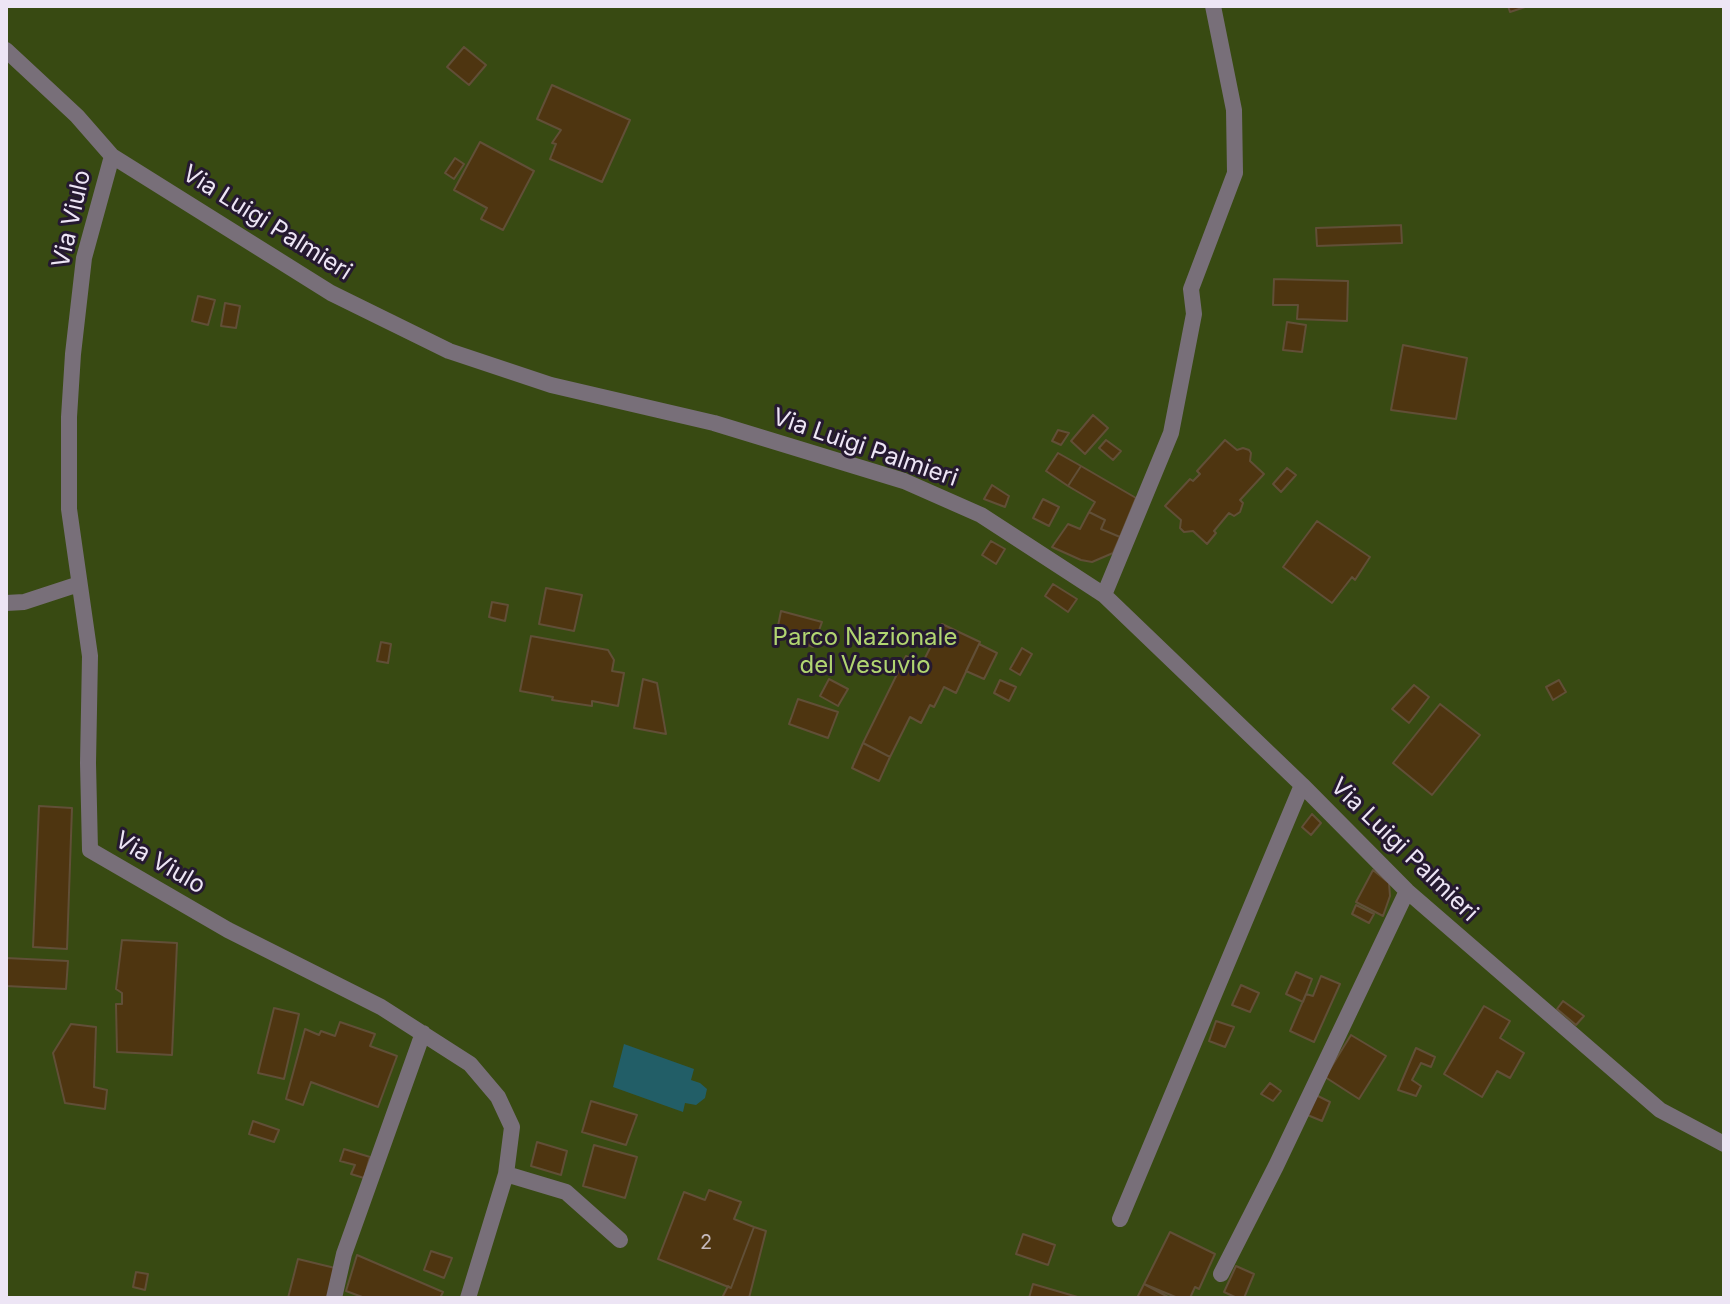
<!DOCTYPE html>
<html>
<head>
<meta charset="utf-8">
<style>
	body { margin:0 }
	#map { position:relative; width:1730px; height:1304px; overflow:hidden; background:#2f233a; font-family:Inter,sans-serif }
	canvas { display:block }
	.frame { position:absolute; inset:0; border:8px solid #ede5f5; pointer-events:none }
</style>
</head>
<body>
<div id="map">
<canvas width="1730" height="1304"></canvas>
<div class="frame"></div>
</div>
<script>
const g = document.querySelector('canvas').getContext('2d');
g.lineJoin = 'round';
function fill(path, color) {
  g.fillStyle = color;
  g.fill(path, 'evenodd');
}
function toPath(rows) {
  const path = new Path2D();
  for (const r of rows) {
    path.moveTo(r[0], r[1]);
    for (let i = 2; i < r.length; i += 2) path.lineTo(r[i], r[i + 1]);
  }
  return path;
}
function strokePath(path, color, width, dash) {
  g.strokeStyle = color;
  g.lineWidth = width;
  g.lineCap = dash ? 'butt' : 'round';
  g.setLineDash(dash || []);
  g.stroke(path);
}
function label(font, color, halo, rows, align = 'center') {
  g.font = font + ' Inter,sans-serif';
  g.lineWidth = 6;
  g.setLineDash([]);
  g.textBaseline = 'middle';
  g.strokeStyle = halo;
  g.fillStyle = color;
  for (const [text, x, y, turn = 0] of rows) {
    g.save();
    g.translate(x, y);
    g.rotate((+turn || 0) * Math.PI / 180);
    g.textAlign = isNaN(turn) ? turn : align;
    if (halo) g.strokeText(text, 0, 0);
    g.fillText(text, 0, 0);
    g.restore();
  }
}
const green = toPath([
	[6,6,1724,6,1724,1298,6,1298]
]);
const water = toPath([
	[624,1044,694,1069,691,1080,700,1083,707,1089,705,1098,696,1105,685,1103,683,1112,613,1087]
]);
const building = toPath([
	[1508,6,1528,6,1510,12,1508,6],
	[464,47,486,65,469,85,447,67,464,47],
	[552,85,630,120,602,182,550,159,556,144,552,143,561,130,537,119,552,85],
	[480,142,534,171,503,230,481,219,487,208,454,190,480,142],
	[455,158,464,164,454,179,445,173,455,158],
	[1401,225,1402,243,1317,246,1316,228,1401,225],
	[1274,279,1348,281,1347,321,1297,319,1298,305,1273,305,1274,279],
	[198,296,215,300,208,325,192,321,198,296],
	[225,303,240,306,236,328,221,326,225,303],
	[1287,322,1306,325,1302,352,1283,350,1287,322],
	[1403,345,1467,358,1456,419,1391,410,1403,345],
	[1093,415,1108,428,1085,454,1071,441,1093,415],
	[1058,430,1069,433,1061,445,1052,441,1058,430],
	[1106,440,1121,451,1113,460,1099,448,1106,440],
	[1225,440,1237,450,1243,448,1249,450,1251,453,1250,461,1264,474,1240,500,1243,503,1240,512,1234,516,1229,513,1214,531,1216,533,1207,544,1193,531,1184,532,1180,528,1181,520,1165,506,1190,479,1193,481,1200,474,1197,471,1225,440],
	[1058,453,1081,466,1068,486,1046,471,1058,453],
	[1081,466,1136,498,1120,537,1101,529,1105,520,1089,512,1095,502,1068,486,1081,466],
	[1287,468,1296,475,1281,492,1273,484,1287,468],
	[992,485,1009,496,1005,507,984,499,992,485],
	[1043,499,1059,507,1049,526,1033,518,1043,499],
	[1089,512,1105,520,1101,529,1120,537,1113,553,1092,562,1081,560,1052,547,1068,524,1080,529,1089,512],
	[1317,521,1370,557,1355,580,1352,577,1332,603,1283,567,1317,521],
	[991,541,1005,549,996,564,982,555,991,541],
	[1053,584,1077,599,1068,612,1045,596,1053,584],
	[546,588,582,595,574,631,539,624,546,588],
	[492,602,508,605,505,621,489,617,492,602],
	[781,611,822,622,813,647,800,642,801,637,778,626,781,611],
	[942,624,980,642,956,693,944,687,934,707,930,705,921,723,910,717,890,757,863,743,906,656,922,664,942,624],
	[531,636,608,650,614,660,612,671,624,673,618,706,592,701,592,706,552,700,553,697,520,691,531,636],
	[381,642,391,644,388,663,377,661,381,642],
	[979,644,997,653,984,679,966,671,979,644],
	[1022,648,1032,654,1020,675,1010,669,1022,648],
	[643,679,657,683,666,734,634,728,643,679],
	[829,679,848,689,838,706,820,696,829,679],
	[1000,680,1016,687,1009,701,994,693,1000,680],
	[1559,680,1566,692,1553,700,1546,687,1559,680],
	[1414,685,1429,697,1409,723,1392,709,1414,685],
	[798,699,838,712,828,738,789,724,798,699],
	[1440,704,1480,735,1432,795,1393,763,1440,704],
	[863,743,890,757,879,781,852,768,863,743],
	[39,806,72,808,67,949,33,947,39,806],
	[1312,814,1321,823,1311,835,1302,827,1312,814],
	[1373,870,1389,883,1390,896,1383,916,1356,902,1373,870],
	[1356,905,1374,914,1369,923,1352,914,1356,905],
	[122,940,177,943,172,1055,117,1052,116,1004,122,1004,122,993,116,989,122,940],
	[6,958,68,961,66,989,6,986,6,958],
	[1296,972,1312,979,1303,1002,1286,994,1296,972],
	[1321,976,1340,984,1314,1042,1290,1031,1306,994,1313,996,1321,976],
	[1241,985,1259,993,1250,1012,1232,1005,1241,985],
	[1563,1001,1584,1016,1576,1025,1557,1009,1563,1001],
	[1484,1006,1510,1021,1500,1038,1524,1053,1510,1078,1497,1071,1482,1097,1444,1074,1484,1006],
	[274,1008,299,1014,284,1079,258,1073,274,1008],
	[1216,1021,1234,1027,1225,1047,1209,1041,1216,1021],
	[340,1022,375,1034,370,1046,397,1056,378,1107,311,1082,303,1105,286,1099,305,1029,319,1035,321,1031,335,1036,340,1022],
	[71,1024,96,1027,94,1087,107,1090,105,1109,65,1103,53,1053,71,1024],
	[1351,1035,1386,1056,1359,1099,1325,1077,1351,1035],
	[1416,1048,1435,1057,1431,1067,1421,1063,1412,1080,1421,1086,1416,1096,1398,1090,1416,1048],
	[1270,1083,1281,1091,1273,1101,1261,1094,1270,1083],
	[1314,1094,1330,1102,1322,1121,1305,1114,1314,1094],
	[591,1101,637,1115,626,1145,582,1132,591,1101],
	[253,1121,279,1130,274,1142,249,1134,253,1121],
	[537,1142,567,1151,561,1175,531,1166,537,1142],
	[594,1145,637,1157,625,1198,583,1186,594,1145],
	[344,1149,370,1157,364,1178,351,1174,355,1165,340,1161,344,1149],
	[709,1190,741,1202,734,1219,754,1227,731,1288,658,1259,684,1192,705,1200,709,1190],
	[754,1227,766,1231,749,1298,722,1298,728,1286,731,1288,754,1227],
	[1170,1232,1215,1254,1199,1289,1195,1287,1190,1298,1178,1298,1144,1284,1170,1232],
	[1023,1234,1055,1245,1048,1265,1016,1254,1023,1234],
	[431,1251,452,1258,444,1278,424,1270,431,1251],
	[357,1255,443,1292,440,1298,365,1298,346,1291,357,1255],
	[298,1259,335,1268,328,1298,288,1298,298,1259],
	[1236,1266,1254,1274,1244,1298,1237,1298,1224,1292,1236,1266],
	[136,1272,148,1274,145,1290,133,1287,136,1272],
	[1033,1284,1081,1298,1029,1298,1033,1284],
	[1144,1284,1170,1298,1171,1295,1170,1298,1137,1298,1144,1284]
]);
const minor = toPath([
	[6,50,77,116,112,156,331,293,449,351,551,385,714,423,904,481,981,515,1104,595,1302,785,1407,891,1660,1110,1724,1144],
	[112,156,84,258,73,354,69,417,69,509,90,656,88,763,90,850,228,930,381,1007,470,1064,498,1097,512,1127,506,1174,468,1298],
	[1104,595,1171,433,1194,314,1191,289,1235,173,1234,110,1213,6],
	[6,603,24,602,79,584],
	[506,1174,566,1192,620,1240],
	[1120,1219,1302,785],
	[1221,1274,1276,1166,1407,891],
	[334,1298,344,1254,423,1033]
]);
const numberNames = [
	["2",706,1243]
];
const streetNames = [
	["Via Viulo",72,219,-77],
	["Via Luigi Palmieri",267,223,32],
	["Via Luigi Palmieri",865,448,19],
	["Via Luigi Palmieri",1404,850,44],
	["Via Viulo",160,863,30]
];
const parkNames = [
	["Parco Nazionale",865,638],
	["del Vesuvio",865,666]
];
fill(green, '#384a12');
fill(water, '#225e67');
fill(building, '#4e3510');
strokePath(building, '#614f37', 2);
strokePath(minor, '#786f79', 16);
label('20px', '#c5b9bc', null, numberNames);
label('24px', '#ede5f5', '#251930', streetNames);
label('24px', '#b1d571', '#251930', parkNames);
</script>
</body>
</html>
